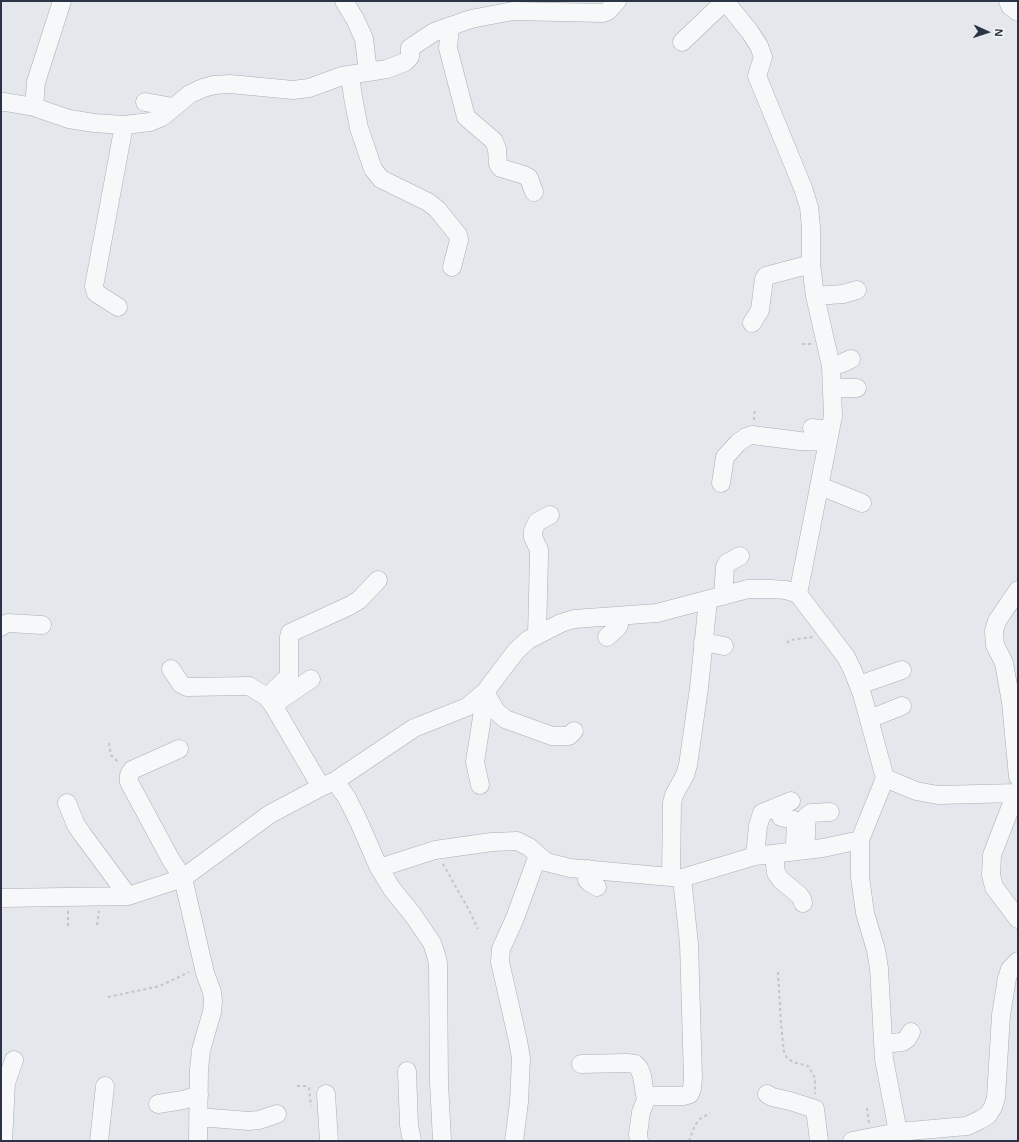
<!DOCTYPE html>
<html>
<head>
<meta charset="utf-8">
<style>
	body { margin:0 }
	#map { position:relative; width:1019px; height:1142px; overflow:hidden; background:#e4e7ec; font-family:Arial,sans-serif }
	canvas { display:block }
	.frame { position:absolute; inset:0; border:2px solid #2b3445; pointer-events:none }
	.north { position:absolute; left:967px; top:12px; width:40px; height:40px; -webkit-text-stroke:3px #f4f6f9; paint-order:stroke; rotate:93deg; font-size:11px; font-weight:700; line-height:16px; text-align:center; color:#2b3445 }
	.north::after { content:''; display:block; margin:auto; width:14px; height:18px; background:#2b3445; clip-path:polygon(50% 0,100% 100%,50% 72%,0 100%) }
</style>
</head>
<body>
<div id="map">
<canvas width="1019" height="1142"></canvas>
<div class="frame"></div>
<div class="north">N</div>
</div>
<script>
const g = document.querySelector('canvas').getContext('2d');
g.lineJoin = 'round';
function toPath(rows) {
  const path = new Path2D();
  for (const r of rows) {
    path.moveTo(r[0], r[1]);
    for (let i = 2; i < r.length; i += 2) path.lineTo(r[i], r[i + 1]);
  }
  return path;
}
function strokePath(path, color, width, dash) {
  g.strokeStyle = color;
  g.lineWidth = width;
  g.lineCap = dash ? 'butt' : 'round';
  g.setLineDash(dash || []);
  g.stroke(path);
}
const path = toPath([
	[802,344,811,344],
	[754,420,755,409],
	[787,643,790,640,813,637],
	[109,743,111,755,119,763],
	[443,864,470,912,478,929],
	[68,911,68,927],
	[97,925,99,911],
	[778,972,781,1024,784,1052,787,1058,793,1062,808,1066,815,1078,815,1094],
	[108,997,160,986,189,972],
	[297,1086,306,1086,309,1088,311,1106],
	[867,1108,869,1123],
	[689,1141,695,1125,700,1119,710,1113]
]);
const minor = toPath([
	[344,1,355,19,364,39,368,72],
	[725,1,750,32,759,46,763,57,757,76,803,188,809,207,811,227,811,264,815,296,831,366,833,416,798,594],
	[1008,1,1010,6,1018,12],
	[450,26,448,48,466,117,494,141,497,149,498,164,501,168,524,175,529,178,534,192],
	[682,42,725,1],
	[350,75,353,97,359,128,373,169,381,179,428,202,437,209,458,235,459,240,452,267],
	[1,102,5,102,34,107,69,119,94,123,124,125,150,122,162,117,190,94,203,88,214,85,230,84,293,90,309,88,342,76,387,69,405,62,410,57,410,48,434,32,471,19,513,11,603,13,608,11,617,1],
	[145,102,173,107],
	[34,107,36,82,62,1],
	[815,296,843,294,857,290],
	[118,307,96,293,94,286,124,125],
	[752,323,760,310,764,279,766,276,811,264],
	[831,366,840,364,851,359],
	[833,388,857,388],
	[812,428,830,430],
	[721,483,725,457,738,443,746,437,752,435,800,441,828,442],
	[820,486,862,503],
	[1018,590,997,621,994,631,995,645,1004,663,1011,702,1018,777],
	[723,596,725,567,727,563,740,556],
	[1,627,3,625,8,623,42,625],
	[537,635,539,556,539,550,533,537,533,531,537,522,550,515],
	[607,637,617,628,619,625,619,616],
	[703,642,724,646],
	[171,669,181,684,187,687,249,686,267,697,273,705,321,787],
	[859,685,902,670],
	[485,692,496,711,505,719,552,736,569,736,574,731],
	[267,697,289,676,289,637,290,633,349,606,359,600,378,580],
	[475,701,483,711,475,762,480,785],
	[273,705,311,679],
	[869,719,902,706],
	[179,749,132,770,129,775,129,782,171,860,183,878,205,973,212,992,213,1001,212,1012,201,1050,199,1070,198,1141],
	[885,778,916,791,938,795,1018,793],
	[335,781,347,798,358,820,379,868,392,889,413,915,432,943,436,955,438,963,439,1082,442,1141],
	[1016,793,992,855,991,875,994,887,1018,919],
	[67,803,76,825,83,835,128,896],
	[781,817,794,820,796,825,795,844],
	[805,850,807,816,811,813,830,812],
	[774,854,776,873,781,880,799,895,802,899,803,903],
	[755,856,758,826,762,813,791,801],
	[379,868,435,850,492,842,517,841,529,847,546,862,570,868,682,878,755,856,823,848,860,840],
	[588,869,587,880,589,882,597,887],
	[671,876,672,803,674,795,685,775,688,765,699,688,708,600],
	[1,898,128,896,183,878,270,814,321,787,335,781,414,728,467,707,485,692,516,651,528,640,561,623,574,619,657,613,748,589,771,589,786,590,798,594,846,657,852,669,862,694,885,778,860,840,860,877,865,913,876,950,879,968,884,1059,898,1132],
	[883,1044,902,1042,907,1039,911,1032],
	[581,1064,627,1063,635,1064,639,1068,642,1076,646,1100],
	[407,1071,409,1125,412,1141],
	[326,1094,329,1141],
	[767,1094,772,1097,790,1101,815,1109,819,1141],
	[158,1104,183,1100,199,1095],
	[198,1117,249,1121,259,1120,277,1114],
	[3,1141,6,1083,14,1060],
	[99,1141,105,1086],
	[514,1141,519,1102,521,1058,518,1041,500,962,501,949,515,918,538,855],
	[639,1141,638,1134,641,1112,646,1100,650,1097,654,1096,684,1096,690,1094,692,1088,693,1078,689,944,682,878],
	[852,1141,898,1132,967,1126,980,1120,988,1115,993,1107,996,1098,1001,1015,1007,978,1010,969,1018,961]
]);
strokePath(minor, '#a9aeb7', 19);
strokePath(path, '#c2c5cb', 2, [3, 3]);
strokePath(minor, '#f7f8fa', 18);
</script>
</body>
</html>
